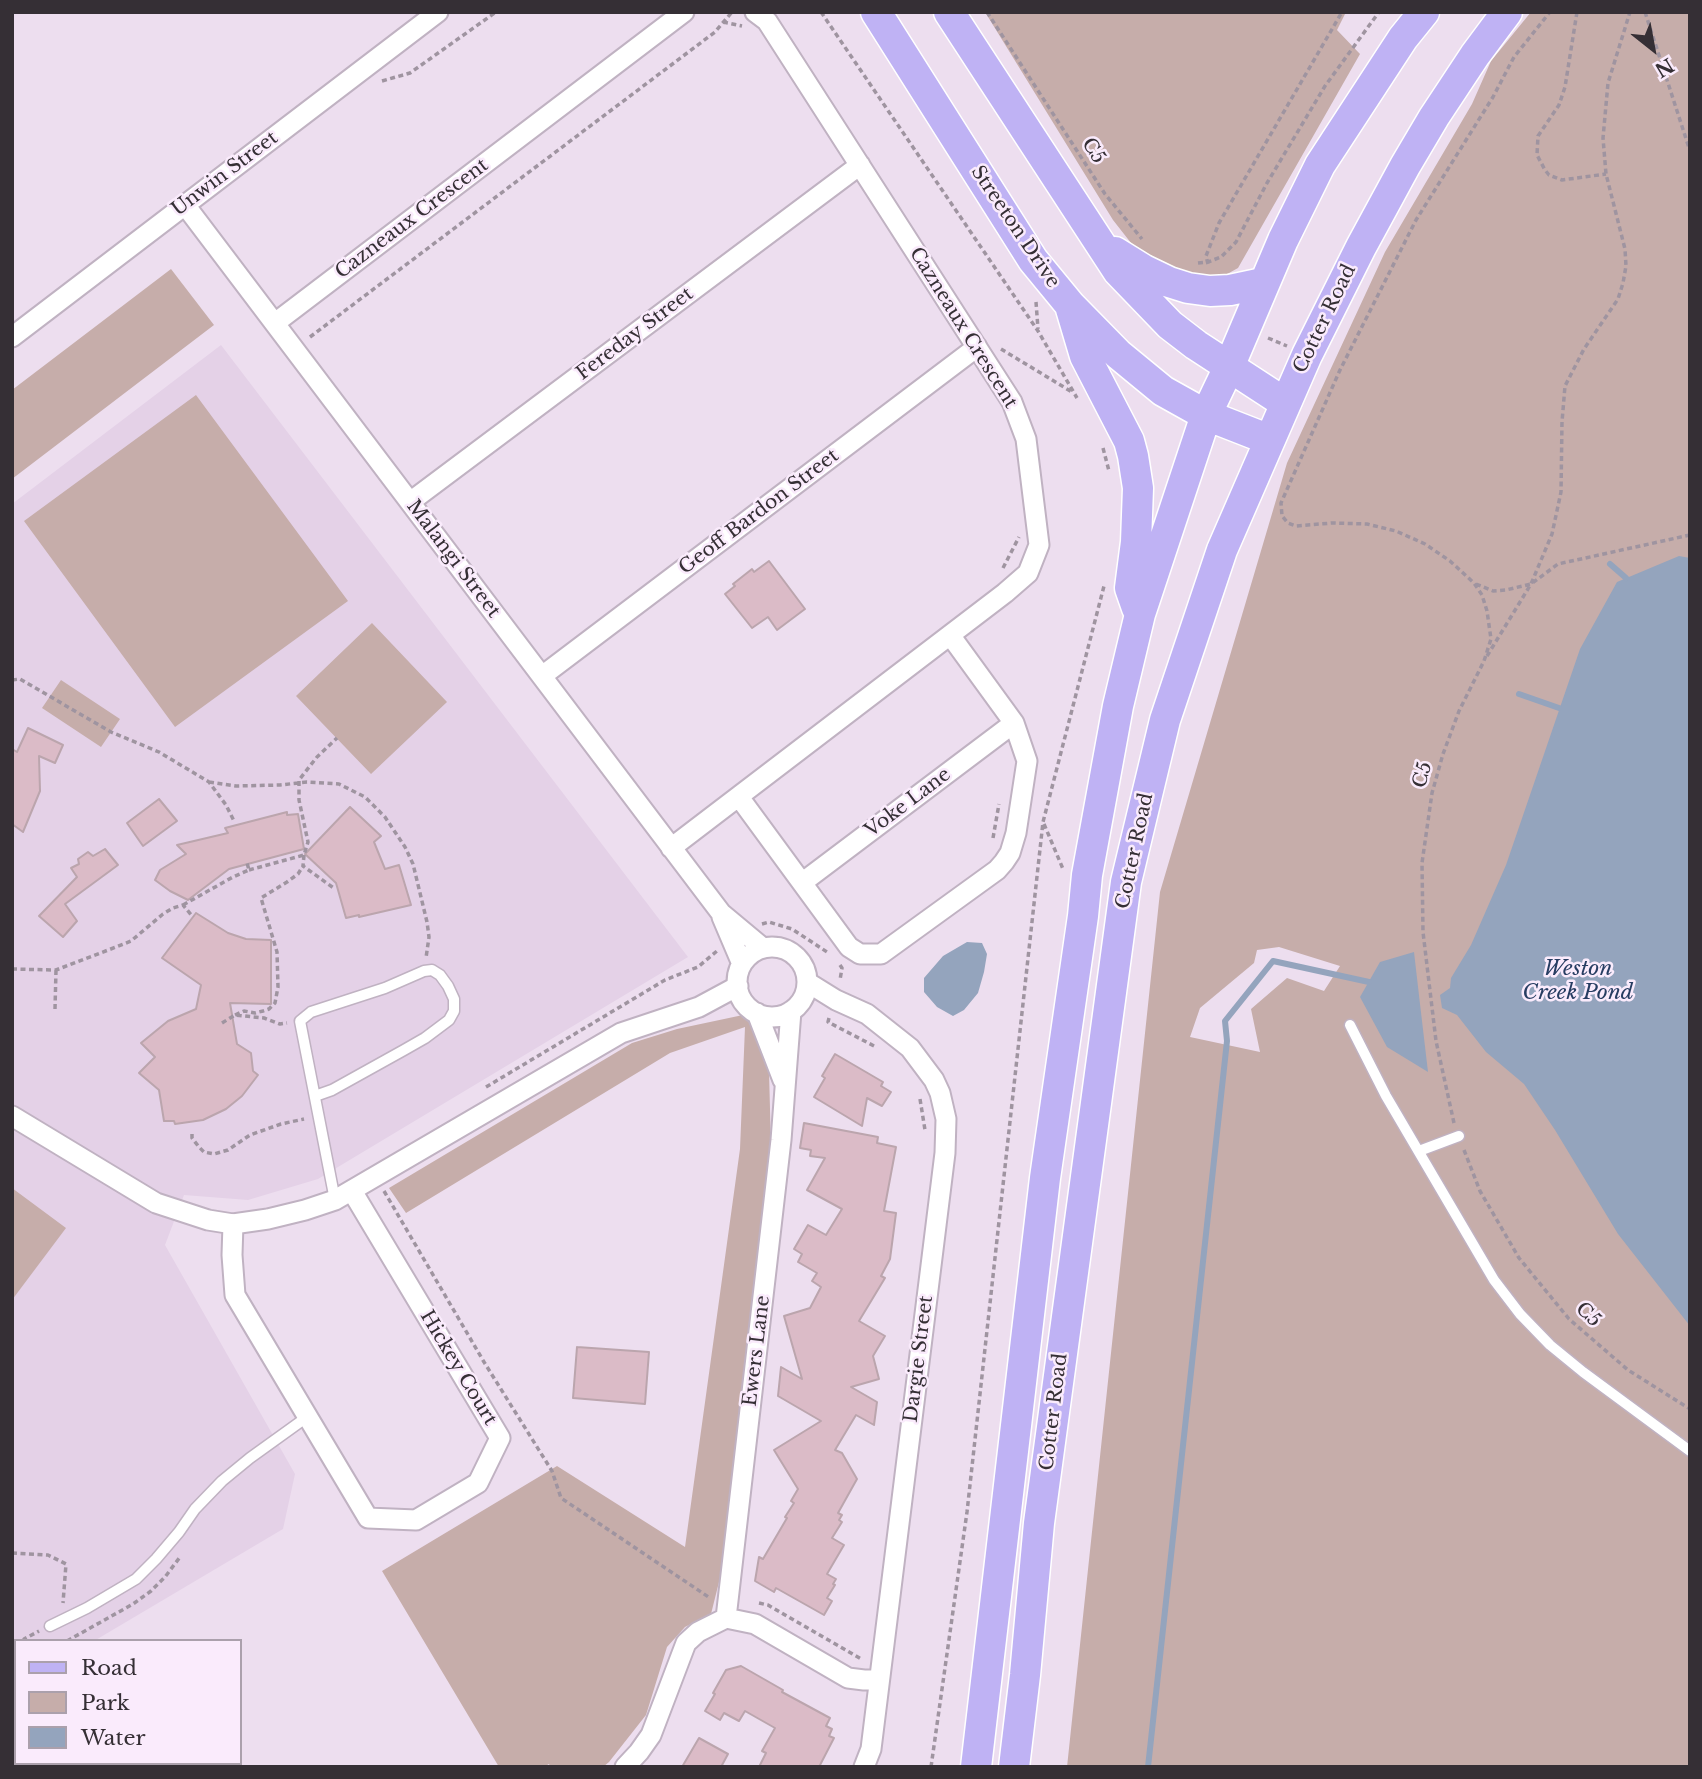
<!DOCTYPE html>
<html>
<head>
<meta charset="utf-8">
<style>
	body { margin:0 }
	#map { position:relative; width:1702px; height:1779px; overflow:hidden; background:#eddeef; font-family:"Libre Baskerville",serif }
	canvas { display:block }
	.frame { position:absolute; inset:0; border:14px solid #352f35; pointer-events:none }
	.legend { position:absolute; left:14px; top:1639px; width:228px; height:126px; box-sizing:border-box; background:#faebfc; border:2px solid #aba0ac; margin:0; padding:9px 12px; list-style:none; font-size:21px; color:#352f35 }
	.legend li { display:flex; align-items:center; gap:14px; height:35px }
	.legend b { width:35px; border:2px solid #aba0ac }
	.north { position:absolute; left:1618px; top:14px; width:70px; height:70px; -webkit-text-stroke:5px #faebfc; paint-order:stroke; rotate:149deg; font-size:19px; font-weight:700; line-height:28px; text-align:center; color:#352f35 }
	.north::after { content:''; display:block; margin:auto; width:24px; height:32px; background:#352f35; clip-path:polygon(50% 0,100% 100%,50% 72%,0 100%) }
</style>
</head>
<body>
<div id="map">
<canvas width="1702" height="1779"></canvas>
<div class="frame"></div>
<ul class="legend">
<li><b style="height:9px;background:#bfb2f4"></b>Road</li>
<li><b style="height:19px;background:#c6adaa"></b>Park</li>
<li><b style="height:19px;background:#94a4bd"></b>Water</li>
</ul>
<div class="north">N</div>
</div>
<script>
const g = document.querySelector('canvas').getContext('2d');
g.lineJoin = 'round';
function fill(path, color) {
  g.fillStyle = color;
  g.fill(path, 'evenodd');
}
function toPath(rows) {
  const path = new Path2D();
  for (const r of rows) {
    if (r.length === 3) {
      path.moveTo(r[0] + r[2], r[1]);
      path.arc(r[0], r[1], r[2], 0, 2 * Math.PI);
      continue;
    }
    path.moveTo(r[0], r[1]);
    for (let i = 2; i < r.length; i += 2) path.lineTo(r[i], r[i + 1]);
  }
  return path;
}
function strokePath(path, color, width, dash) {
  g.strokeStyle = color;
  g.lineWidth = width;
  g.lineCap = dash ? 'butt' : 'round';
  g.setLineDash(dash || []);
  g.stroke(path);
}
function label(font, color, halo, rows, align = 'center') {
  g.font = font + ' "Libre Baskerville",serif';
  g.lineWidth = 5;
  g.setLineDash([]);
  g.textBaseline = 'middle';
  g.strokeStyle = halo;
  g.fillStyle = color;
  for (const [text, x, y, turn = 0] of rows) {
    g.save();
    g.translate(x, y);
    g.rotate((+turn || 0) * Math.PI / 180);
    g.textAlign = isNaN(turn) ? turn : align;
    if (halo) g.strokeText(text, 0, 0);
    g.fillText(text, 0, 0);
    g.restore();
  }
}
const built = toPath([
	[221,345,688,957,318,1179,248,1200,184,1195,165,1245,295,1474,283,1529,94,1641,16,1641,16,1687,12,1689,12,504]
]);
const green = toPath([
	[985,12,1346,12,1337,30,1360,54,1238,268,1220,278,1180,271,1142,257,1113,220],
	[1531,12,1690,12,1690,1767,1067,1767,1160,892,1287,463,1385,252,1472,104,1491,61],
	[1279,947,1340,966,1324,991,1287,978,1251,1009,1260,1052,1190,1037,1200,1008,1254,963,1257,950],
	[171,269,214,325,12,479,12,390],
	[196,395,348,601,175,727,24,521],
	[372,623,447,702,371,774,296,696],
	[61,680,120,719,101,747,42,708],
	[743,1015,759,1030,769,1071,771,1147,721,1574,711,1614,685,1627,667,1647,646,1715,609,1762,603,1767,554,1767,548,1764,547,1767,499,1767,382,1571,557,1466,685,1547,740,1149,745,1027,670,1053,406,1213,389,1188,632,1043,677,1029],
	[12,1188,66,1228,12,1300]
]);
const water = toPath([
	[1679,556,1690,558,1690,1326,1618,1234,1555,1130,1524,1084,1486,1052,1457,1015,1442,1008,1440,995,1450,988,1451,978,1471,945,1506,865,1580,649,1617,582],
	[967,942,982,943,987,954,984,972,978,993,964,1010,953,1016,937,1007,924,992,924,978,943,956],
	[1414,952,1420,1004,1428,1072,1387,1047,1360,997,1380,962]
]);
const stream = toPath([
	[1610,564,1626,578],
	[1519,694,1559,708],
	[1148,1767,1227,1041,1225,1021,1273,961,1369,982]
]);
const building = toPath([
	[769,561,805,609,777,630,768,617,752,628,725,594,735,586,733,584,752,569,754,572,769,561],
	[28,728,63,745,55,763,39,756,40,791,23,832,12,824,12,749,17,752,28,728],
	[159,799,177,821,143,846,127,823,159,799],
	[350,807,381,836,374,842,385,869,399,865,411,905,359,917,359,915,346,918,336,883,305,854,350,807],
	[287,812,287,815,298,814,304,849,229,869,188,900,170,891,155,880,160,870,186,854,177,845,228,833,225,828,287,812],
	[105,849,118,865,65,904,77,921,63,937,39,916,77,877,71,868,79,864,78,859,88,852,93,856,105,849],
	[196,913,228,933,246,939,271,940,271,1004,230,1003,237,1044,251,1053,253,1071,258,1075,242,1096,226,1109,203,1120,175,1124,174,1121,164,1121,159,1090,139,1073,155,1057,141,1043,168,1021,196,1009,201,985,162,958,196,913],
	[835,1054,883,1082,881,1086,891,1092,882,1106,867,1098,862,1126,814,1097,825,1078,822,1076,835,1054],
	[804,1123,878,1137,877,1143,896,1147,884,1211,896,1213,890,1259,881,1276,885,1278,859,1321,885,1336,873,1356,879,1379,851,1387,877,1402,874,1425,856,1415,835,1450,842,1453,857,1479,838,1513,842,1515,839,1520,842,1522,832,1538,844,1545,827,1574,836,1579,833,1584,835,1585,827,1598,832,1601,824,1615,776,1588,774,1592,755,1581,759,1557,763,1559,787,1518,785,1517,794,1503,791,1501,798,1489,774,1450,821,1421,778,1396,781,1367,802,1379,784,1316,810,1308,821,1287,812,1281,817,1273,798,1262,802,1254,794,1249,808,1225,826,1235,842,1209,807,1190,825,1158,810,1156,811,1150,800,1148,804,1123],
	[577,1347,649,1352,645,1404,573,1398,577,1347],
	[741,1666,783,1690,782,1692,830,1718,826,1726,832,1729,829,1736,834,1738,819,1767,759,1767,766,1753,762,1751,775,1728,745,1711,739,1721,724,1713,720,1720,705,1711,715,1694,713,1693,726,1670,741,1666],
	[699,1738,728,1754,721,1767,682,1767,699,1738]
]);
const path = toPath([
	[821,12,1038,331,1077,398],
	[987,12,1105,194,1142,239],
	[1577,12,1565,87,1559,105,1538,136,1537,155,1545,170,1549,175,1562,180,1606,174],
	[1645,12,1690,151],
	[723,22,742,26],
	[382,81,410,73,496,12],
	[1198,263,1208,262,1221,257,1236,242,1267,183,1325,86,1379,12],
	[1208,264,1206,256,1219,223,1342,12],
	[1036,302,1038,329],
	[310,337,715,32,732,12],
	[1268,338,1287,346],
	[1001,349,1072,392],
	[1103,448,1109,471],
	[1003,568,1019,537],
	[1476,584,1493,591,1506,590,1531,584,1558,564,1690,535],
	[1487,656,1531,584,1552,534,1561,492,1562,422,1565,386,1584,349,1618,299,1623,283,1626,266,1625,249,1606,174,1603,138,1608,83,1630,12],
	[12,680,20,679,111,732,159,752,209,782,226,805,234,821],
	[209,782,236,786,280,785,307,782,339,784,365,797,385,817,405,847,413,864,427,922,429,937,426,958],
	[1044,824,1063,869],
	[993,838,999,804],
	[304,855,303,866,335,889],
	[249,870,304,855,308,842,299,800,299,780,317,757,337,738],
	[183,905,233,877,249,870,247,863],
	[762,924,769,922,792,929,827,952],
	[840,965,842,968,840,980],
	[12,969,56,970,116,947,131,941,163,914,173,908,183,905,193,917],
	[55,1009,56,970],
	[235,1015,244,1011,255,1013,263,1011,269,1009,275,1003,278,987,277,952,261,898,287,882,298,874,303,866],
	[829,1018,828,1022,876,1047],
	[222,1023,235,1015,264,1018,280,1024,287,1023],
	[486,1087,665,980,698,967,717,951],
	[920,1099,925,1130],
	[1454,1123,1436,1041,1423,932,1422,863,1432,793,1443,754,1459,711,1484,661,1491,639,1487,611,1482,595,1474,583,1450,561,1425,544,1396,531,1367,524,1332,523,1296,526,1288,523,1282,516,1281,503,1340,370,1416,220,1493,97,1514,57,1550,12],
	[192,1134,192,1138,199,1147,204,1152,214,1154,228,1150,250,1135,281,1124,304,1119],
	[1464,1150,1480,1191,1519,1258,1569,1319,1628,1370,1690,1409],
	[384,1191,484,1362,552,1471,561,1498,710,1598],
	[12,1553,48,1555,66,1564,63,1603],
	[759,1603,768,1605,863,1660],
	[24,1641,24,1639,39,1631],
	[67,1641,133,1604,151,1591,165,1577,180,1557],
	[12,1675,16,1671],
	[12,1717,16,1721],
	[55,1763,78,1763],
	[931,1767,967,1512,1043,822,1104,586]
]);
const service = toPath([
	[1350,1025,1386,1096,1494,1280,1520,1314,1550,1345,1583,1372,1690,1451],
	[315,1096,332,1090,404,1050,425,1038,449,1020,454,1011,454,999,448,986,440,975,432,970,424,971,385,988,311,1012,300,1021,335,1200],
	[1419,1151,1459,1136],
	[50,1626,87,1608,136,1579,156,1559,179,1532,195,1509,222,1481,250,1458,307,1417]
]);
const minor = toPath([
	[185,205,721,913,763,948],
	[275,323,684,12],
	[12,337,438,12],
	[410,502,860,165],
	[542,676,977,347],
	[739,797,849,947,860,954,881,954,997,870,1004,862,1010,853,1016,833,1027,761,1014,723,950,635],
	[671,848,1005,593,1028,573,1039,545,1026,439,1012,402,767,21,755,12],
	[803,882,1014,723],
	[722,917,742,964],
	[772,982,35],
	[807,982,836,1000,867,1014,910,1048,934,1080,940,1093,946,1119,945,1153,871,1749,864,1767],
	[757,1013,783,1080],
	[12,1116,156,1203,208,1220,233,1224,268,1219,305,1210,335,1200,621,1033,699,1007,738,986],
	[233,1224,232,1255,235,1295,368,1518,416,1520,478,1483,500,1438,352,1191],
	[726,1618,781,1140,791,1011],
	[625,1767,639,1752,651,1735,686,1643,698,1632,726,1618,755,1624,848,1678,864,1680,879,1680]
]);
const primary = toPath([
	[876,12,1033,260,1070,305,1118,354,1163,391,1206,415,1270,440],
	[949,12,1118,271,1170,325,1196,345,1285,403],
	[1115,252,1144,270,1169,282,1188,288,1210,291,1230,290,1263,283],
	[1071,309,1085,356,1129,441,1133,456,1138,488,1136,542,1130,588,1137,608],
	[976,1767,1045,1178,1083,916,1087,875,1118,706,1140,614,1206,415,1229,367,1283,240,1320,165,1403,38,1424,12],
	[1014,1767,1025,1675,1039,1523,1126,882,1165,720,1222,550,1307,355,1361,247,1405,166,1434,117,1475,55,1507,12]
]);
const streetNames = [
	["C5",1093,151,57],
	["Unwin Street",225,174,-37],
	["Cazneaux Crescent",412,219,-37],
	["Streeton Drive",1015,227,56],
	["Cotter Road",1325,319,-64],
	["Cazneaux Crescent",963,328,58],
	["Fereday Street",635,334,-37],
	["Geoff Bardon Street",759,512,-37],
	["Malangi Street",453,559,53],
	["C5",1423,775,-75],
	["Voke Lane",908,803,-37],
	["Cotter Road",1135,851,-78],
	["C5",1588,1315,43],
	["Ewers Lane",757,1351,-83],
	["Dargie Street",919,1359,-83],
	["Hickey Court",458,1368,59],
	["Cotter Road",1054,1412,-83]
];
const waterNames = [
	["Weston",1578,969],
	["Creek Pond",1578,993]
];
fill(built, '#e4d1e7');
fill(green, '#c6adaa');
fill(water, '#94a4bd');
strokePath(stream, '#94a4bd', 6);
fill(building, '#dbbbc7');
strokePath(building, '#bba5ad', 2);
strokePath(service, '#c0b2c2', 13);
strokePath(minor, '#c0b2c2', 23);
strokePath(primary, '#fff', 33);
strokePath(path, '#9f94a0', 3.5, [5, 3.5]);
strokePath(service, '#fff', 10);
strokePath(minor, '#fff', 19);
strokePath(primary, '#bfb2f4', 30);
label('19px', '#352f35', '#faebfc', streetNames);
label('italic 21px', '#273d62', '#faebfc', waterNames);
</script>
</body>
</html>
